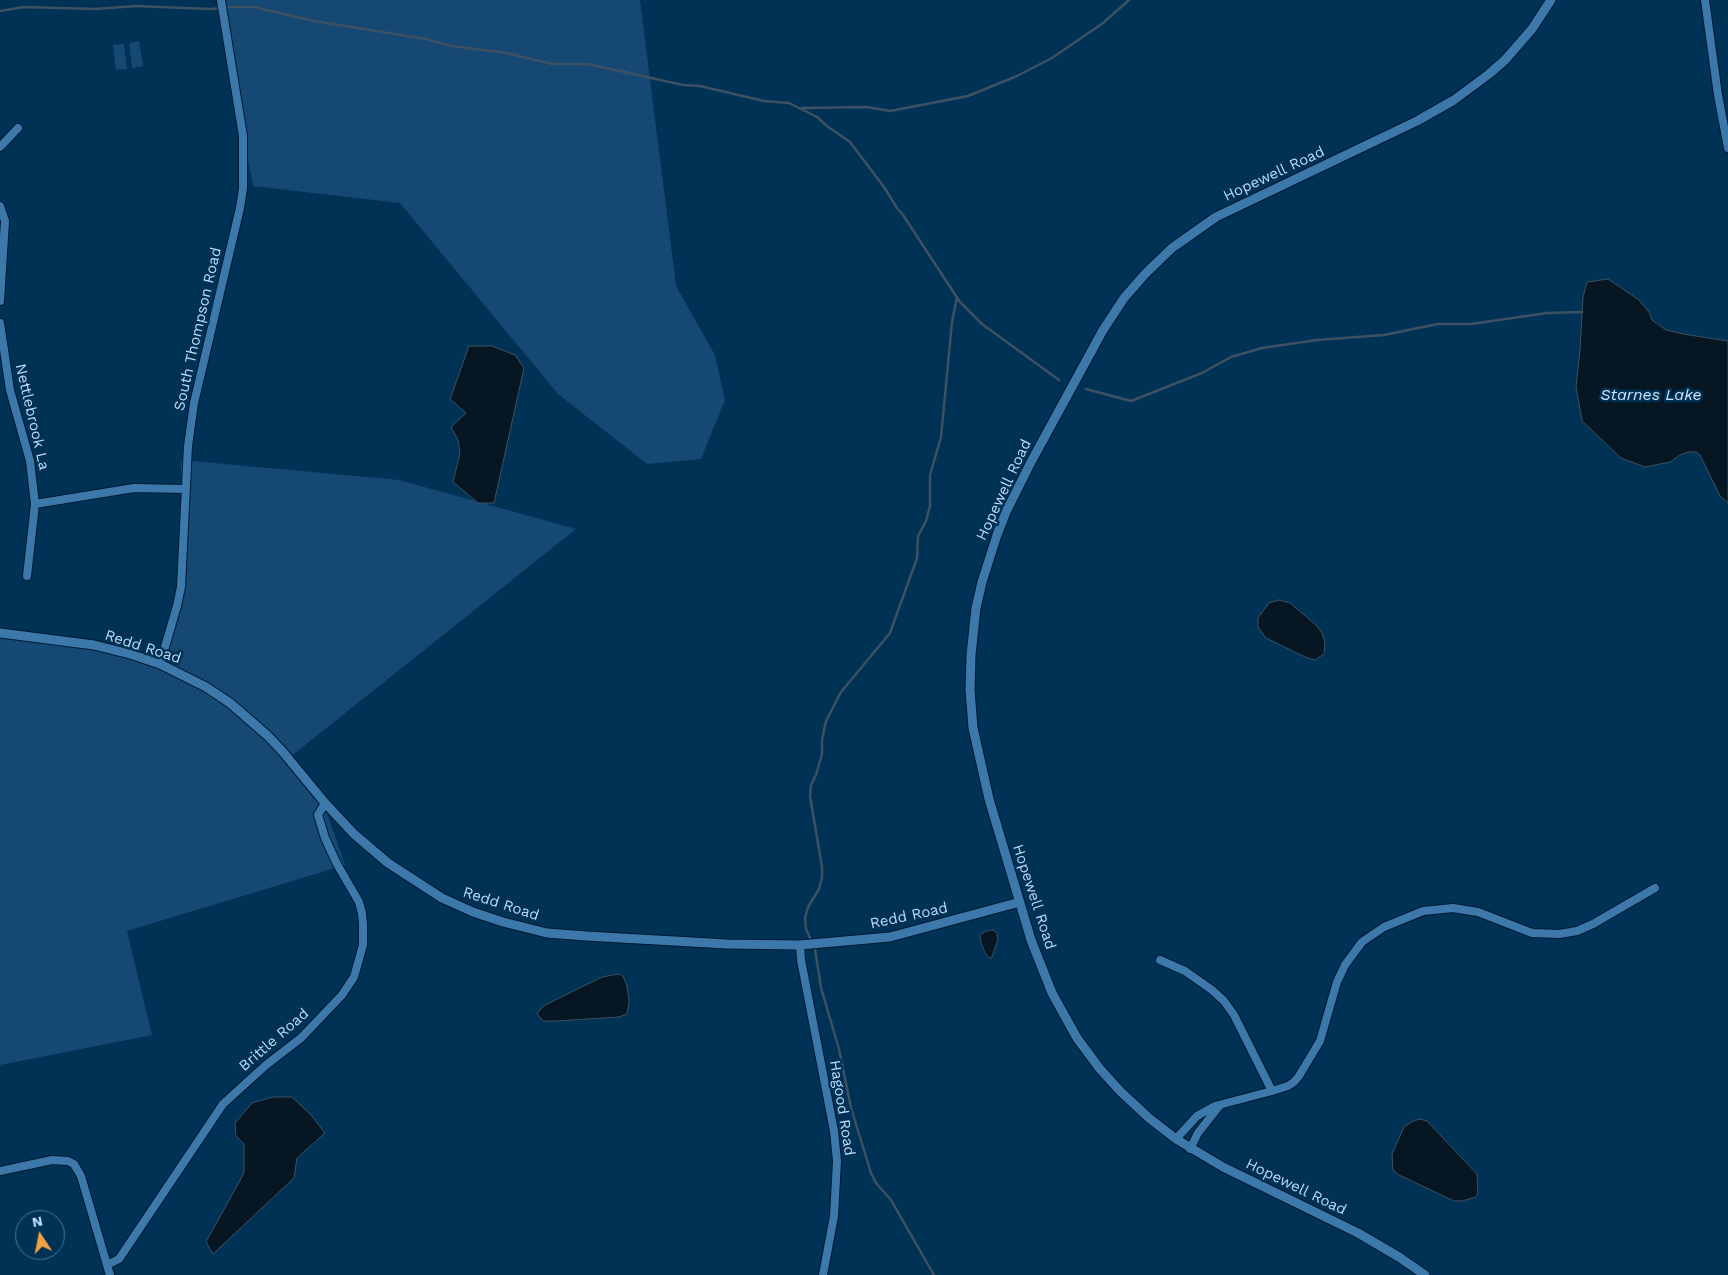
<!DOCTYPE html>
<html>
<head>
<meta charset="utf-8">
<style>
	body { margin:0 }
	#map { position:relative; width:1728px; height:1275px; overflow:hidden; background:#003256; font-family:"Work Sans",sans-serif }
	canvas { display:block }
	.north { position:absolute; left:15px; top:1210px; width:50px; height:50px; box-sizing:border-box; background:#003256; border:1px solid #4b7596; border-radius:50%; rotate:349deg; font-size:14px; font-weight:700; line-height:20px; text-align:center; color:#bcdaf6 }
	.north::after { content:''; display:block; margin:auto; width:18px; height:22px; background:#f4a344; clip-path:polygon(50% 0,100% 100%,50% 72%,0 100%) }
</style>
</head>
<body>
<div id="map">
<canvas width="1728" height="1275"></canvas>
<div class="north">N</div>
</div>
<script>
const g = document.querySelector('canvas').getContext('2d');
g.lineJoin = 'round';
function fill(path, color) {
  g.fillStyle = color;
  g.fill(path, 'evenodd');
}
function toPath(rows) {
  const path = new Path2D();
  for (const r of rows) {
    path.moveTo(r[0], r[1]);
    for (let i = 2; i < r.length; i += 2) path.lineTo(r[i], r[i + 1]);
  }
  return path;
}
function strokePath(path, color, width, dash) {
  g.strokeStyle = color;
  g.lineWidth = width;
  g.lineCap = dash ? 'butt' : 'round';
  g.setLineDash(dash || []);
  g.stroke(path);
}
function label(font, color, halo, rows, align = 'center') {
  g.font = font + ' "Work Sans",sans-serif';
  g.lineWidth = 5;
  g.setLineDash([]);
  g.textBaseline = 'middle';
  g.strokeStyle = halo;
  g.fillStyle = color;
  for (const [text, x, y, turn = 0] of rows) {
    g.save();
    g.translate(x, y);
    g.rotate((+turn || 0) * Math.PI / 180);
    g.textAlign = isNaN(turn) ? turn : align;
    if (halo) g.strokeText(text, 0, 0);
    g.fillText(text, 0, 0);
    g.restore();
  }
}
const green = toPath([
	[221,0,640,0,676,286,715,355,725,400,701,459,647,464,558,394,400,203,253,186,231,73],
	[139,41,143,66,132,68,129,43],
	[124,44,127,69,116,70,113,45],
	[181,460,399,480,576,529,290,757,324,805,345,865,127,931,152,1035,0,1065,0,635,48,637,159,665,181,569]
]);
const water = toPath([
	[1608,279,1639,300,1649,312,1652,320,1666,330,1683,334,1728,341,1728,503,1720,496,1700,455,1696,452,1688,452,1680,455,1670,462,1645,467,1621,458,1582,421,1576,387,1580,350,1583,297,1587,282,1608,279],
	[469,346,492,346,515,355,524,368,494,503,478,503,453,482,460,453,458,440,451,427,466,413,450,399,469,346],
	[1279,600,1290,603,1315,624,1322,633,1325,643,1324,654,1315,660,1305,657,1266,638,1258,627,1258,618,1269,603,1279,600],
	[993,930,997,933,998,940,991,959,985,953,981,943,980,935,986,931,993,930],
	[618,974,623,976,627,986,629,1002,627,1014,619,1017,557,1021,543,1021,537,1014,543,1006,602,977,618,974],
	[273,1097,292,1097,311,1115,325,1133,297,1158,294,1178,213,1254,206,1242,244,1173,244,1144,236,1136,235,1123,252,1103,273,1097],
	[1420,1119,1427,1121,1477,1174,1478,1193,1476,1197,1462,1201,1454,1201,1399,1175,1393,1170,1392,1154,1404,1127,1413,1121,1420,1119]
]);
const stream = toPath([
	[0,11,24,7,95,9,136,6,210,9,232,7,254,7,314,21,426,39,452,46,507,53,552,64,588,64,683,85,700,86,764,101,789,103,817,117,827,126,850,142,884,187,897,208,903,215,960,302,982,324,1059,380],
	[802,108,867,107,890,111,968,96,1017,76,1052,58,1103,23,1129,0],
	[1086,389,1131,401,1202,373,1231,357,1262,348,1317,340,1384,335,1438,324,1471,324,1547,313,1582,312],
	[934,1275,891,1200,876,1183,871,1173,851,1108,839,1049,821,988,815,949,806,929,805,918,808,907,819,889,822,878,822,867,810,796,811,785,816,775,822,754,822,740,826,721,841,692,890,633,917,558,918,536,926,521,930,506,930,475,941,437,952,322,957,297]
]);
const minor = toPath([
	[1705,0,1718,95,1728,148],
	[0,147,18,128],
	[0,206,5,221,0,301],
	[0,323,10,390,30,461,35,504,27,576],
	[35,504,134,488,186,489],
	[160,664,177,606,181,587,188,446,194,403,240,208,243,188,243,136,221,0],
	[800,945,801,960,834,1131,837,1161,834,1216,823,1275],
	[1160,960,1185,971,1212,990,1224,1001,1234,1015,1272,1091],
	[1176,1139,1197,1116,1215,1106,1272,1091,1288,1086,1294,1082,1299,1076,1320,1041,1337,982,1345,965,1362,942,1384,927,1423,911,1453,908,1478,912,1532,933,1559,934,1577,931,1593,924,1655,888],
	[1190,1149,1198,1133,1220,1105],
	[0,1171,52,1160,68,1161,74,1164,81,1176,107,1265],
	[110,1275,107,1265,119,1259,223,1104,266,1065,301,1038,342,995,354,977,363,945,363,924,362,913,359,902,337,864,325,838,318,815,325,803]
]);
const tertiary = toPath([
	[0,633,94,645,130,654,160,664,206,687,230,703,268,736,283,752,325,803,354,834,388,863,442,898,473,912,503,922,547,933,586,936,727,944,800,945,890,937,1020,902],
	[1425,1275,1399,1257,1358,1233,1223,1167,1176,1139,1149,1118,1121,1092,1100,1069,1077,1038,1052,993,1031,940,989,799,973,728,970,690,971,655,976,608,982,582,997,535,1006,512,1031,462,1103,330,1124,298,1145,274,1172,248,1216,217,1417,121,1454,100,1489,74,1505,60,1532,29,1551,0]
]);
const streetNames = [
	["Hopewell Road",1274,174,-25],
	["South Thompson Road",198,329,-77],
	["Nettlebrook La",32,417,77],
	["Hopewell Road",1004,490,-65],
	["Redd Road",143,647,18],
	["Hopewell Road",1034,897,72],
	["Redd Road",501,904,18],
	["Redd Road",909,916,-12],
	["Brittle Road",274,1040,-41],
	["Hagood Road",842,1108,81],
	["Hopewell Road",1296,1187,26]
];
const waterNames = [
	["Starnes Lake",1651,395]
];
fill(green, '#154973');
fill(water, '#071623');
strokePath(water, '#3d5162', 1);
strokePath(stream, '#3d5162', 2.5);
strokePath(minor, '#001932', 10);
strokePath(tertiary, '#001932', 11);
strokePath(minor, '#3d78ab', 8);
strokePath(tertiary, '#3d78ab', 9);
label('15px', '#bcdaf6', '#003256', streetNames);
label('italic 16px', '#cce4fa', '#003256', waterNames);
</script>
</body>
</html>
